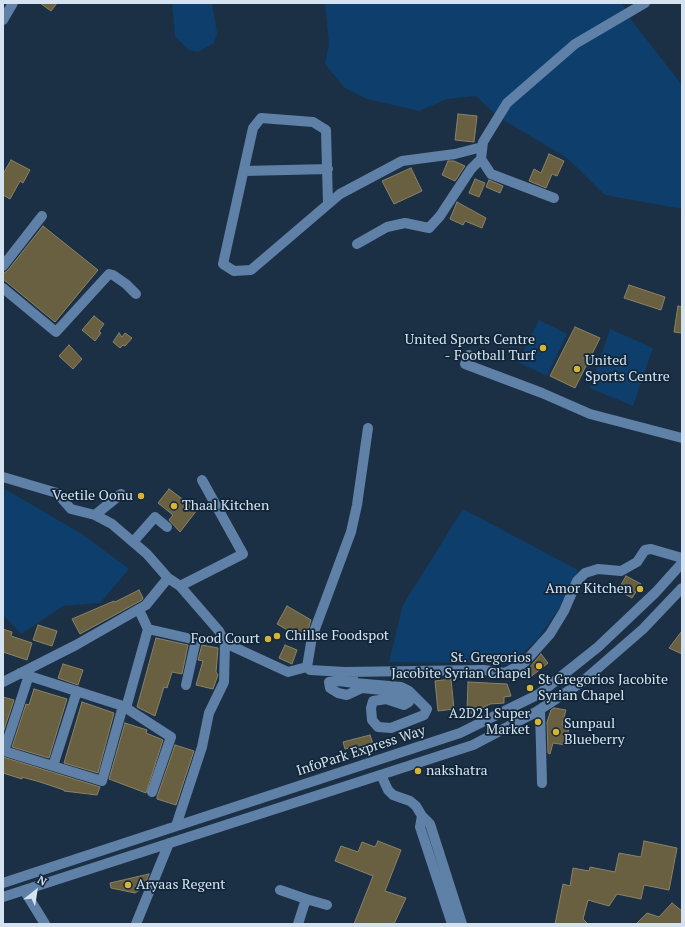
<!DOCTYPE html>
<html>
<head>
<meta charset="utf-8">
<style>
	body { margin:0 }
	#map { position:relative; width:685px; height:927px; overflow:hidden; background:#1c3045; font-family:"PT Serif",serif }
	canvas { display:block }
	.frame { position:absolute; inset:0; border:4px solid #d5e2ef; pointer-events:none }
	.north { position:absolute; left:16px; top:871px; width:40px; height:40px; -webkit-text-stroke:3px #12263a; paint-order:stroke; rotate:30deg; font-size:11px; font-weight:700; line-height:16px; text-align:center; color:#d5e2ef }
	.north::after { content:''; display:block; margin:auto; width:14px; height:18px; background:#d5e2ef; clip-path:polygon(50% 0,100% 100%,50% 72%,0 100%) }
</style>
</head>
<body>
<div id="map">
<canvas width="685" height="927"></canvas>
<div class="frame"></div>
<div class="north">N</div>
</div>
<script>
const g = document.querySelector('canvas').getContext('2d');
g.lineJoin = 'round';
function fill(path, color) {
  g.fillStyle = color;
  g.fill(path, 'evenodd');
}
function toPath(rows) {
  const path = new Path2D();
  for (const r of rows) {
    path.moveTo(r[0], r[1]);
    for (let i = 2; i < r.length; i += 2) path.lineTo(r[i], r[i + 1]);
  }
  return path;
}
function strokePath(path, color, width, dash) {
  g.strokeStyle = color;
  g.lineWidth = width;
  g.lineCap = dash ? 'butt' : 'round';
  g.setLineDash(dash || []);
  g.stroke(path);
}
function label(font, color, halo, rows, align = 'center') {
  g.font = font + ' "PT Serif",serif';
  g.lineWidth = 3.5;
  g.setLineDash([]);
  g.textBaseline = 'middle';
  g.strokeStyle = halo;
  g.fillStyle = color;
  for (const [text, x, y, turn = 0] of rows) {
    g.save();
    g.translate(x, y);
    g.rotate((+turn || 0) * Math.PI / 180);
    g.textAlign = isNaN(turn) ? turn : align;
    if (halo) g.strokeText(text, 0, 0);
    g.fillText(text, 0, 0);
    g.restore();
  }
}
const green = toPath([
	[172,3,212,3,217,33,214,43,198,52,189,50,175,36],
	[325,3,622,3,632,21,682,85,682,209,605,195,567,158,497,116,476,96,447,99,419,111,367,99,345,88,325,64,329,44],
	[539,320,567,334,547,376,518,362],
	[610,329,653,348,633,406,590,388],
	[3,488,82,534,129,569,100,603,63,606,21,634,3,615],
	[463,509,578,570,559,609,537,640,509,665,475,663,389,662,403,605]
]);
const building = toPath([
	[40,3,57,3,51,11,40,3],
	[458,114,477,116,474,142,455,140,458,114],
	[549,154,564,161,557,176,552,174,546,188,529,181,534,169,541,173,549,154],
	[11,160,30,170,23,183,20,181,10,199,3,195,3,174,11,160],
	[448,161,454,161,465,166,455,181,442,175,448,161],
	[411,168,422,191,394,204,382,181,411,168],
	[475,179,485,183,479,197,469,193,475,179],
	[489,180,503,186,500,193,486,187,489,180],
	[457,202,486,218,482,228,465,221,463,225,450,219,457,202],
	[43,226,98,270,55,322,3,279,3,274,8,270,43,226],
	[629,285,665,297,661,310,624,298,629,285],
	[678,306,682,307,682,333,674,332,678,306],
	[94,316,104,324,99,331,101,333,95,341,82,330,94,316],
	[575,327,600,338,575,388,550,376,575,327],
	[119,333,122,337,125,333,132,338,125,346,123,345,120,348,113,342,119,333],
	[69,345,82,359,73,369,59,356,69,345],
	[169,489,197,510,180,532,169,520,173,515,158,503,169,489],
	[626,576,641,584,632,598,618,590,626,576],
	[139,590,143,598,142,600,80,634,72,619,114,601,115,602,139,590],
	[287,606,311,620,305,640,277,624,287,606],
	[38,625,57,631,52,646,33,640,38,625],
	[3,629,12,632,11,636,32,643,27,660,3,652,3,629],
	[682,631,682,654,669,648,682,631],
	[156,638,188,645,182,674,172,672,167,688,164,687,155,716,137,707,156,638],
	[202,645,218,648,216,672,218,675,213,689,196,685,203,661,198,660,202,645],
	[285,645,297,650,292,664,279,658,285,645],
	[541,654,548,663,528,679,522,671,529,668,541,654],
	[63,664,83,670,78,685,58,678,63,664],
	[451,679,454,709,438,711,435,681,451,679],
	[468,682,507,684,511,696,504,697,504,703,490,704,473,713,467,713,468,682],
	[34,689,67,699,49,758,12,747,26,704,29,705,34,689],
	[3,697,14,700,3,733,3,697],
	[82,702,114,713,98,773,64,763,82,702],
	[554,708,566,710,562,725,569,727,566,745,553,743,550,754,548,753,547,722,551,710,554,708],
	[125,723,147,730,146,733,163,740,146,793,109,779,125,723],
	[370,735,375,750,354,755,349,748,345,749,343,742,370,735],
	[175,745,194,751,176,805,157,799,157,797,175,745],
	[3,757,100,787,97,795,64,791,64,790,40,782,22,777,22,779,3,773,3,757],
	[378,841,401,850,385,891,406,898,394,924,354,924,373,876,335,861,341,846,358,852,362,842,375,847,378,841],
	[644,841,677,848,669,890,644,885,641,899,617,894,609,906,588,900,583,919,588,924,555,924,563,884,570,886,573,868,589,871,590,867,615,872,619,853,641,857,644,841],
	[149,874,144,887,135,893,111,888,110,883,149,874],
	[672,903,682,911,682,924,636,924,647,913,659,917,672,903]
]);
const minor = toPath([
	[3,20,13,3],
	[244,171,328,169],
	[554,198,491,174,481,159,483,142,507,103,575,44,645,3],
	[328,204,326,130,313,122,261,118,253,128,223,264,234,271,251,270,340,194,402,161,455,154,482,147],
	[357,244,387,227,405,223,429,228,440,216,471,169,481,159],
	[3,266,42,216],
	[3,288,56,332,109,274,113,275,126,284,136,294],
	[469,355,465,364,542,393,590,414,682,438],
	[368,428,357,505,351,532,312,637,307,667,310,670,345,672,484,670,505,673,524,663,550,634,564,611,577,581,585,573,598,569,621,571,637,562,645,550,651,549,682,558],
	[3,477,57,493,71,509,95,515,112,524,147,554,168,578,180,586,219,631,225,643,224,682,209,713,202,747,176,826],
	[95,515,121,494],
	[133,542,155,517,167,527],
	[180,586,243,554,202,480],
	[148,629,196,640,186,685],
	[225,643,288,672,307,667],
	[352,672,354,683,401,687,409,691,427,709,424,715,391,728,378,727,372,720,371,708,373,701,386,699,404,705,409,702,407,696,392,691,362,688,347,695,338,693,330,688,329,682,339,681,354,683],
	[20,673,123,706,171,737,152,792],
	[29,675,4,751,102,781,123,706],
	[3,682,76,645,146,605,168,578],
	[126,708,148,629,139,610],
	[540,710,542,783],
	[53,766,77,691],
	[381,775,388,790,393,795,410,801,416,806,422,816,430,824,462,924],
	[422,816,420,827,452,924],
	[3,883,460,733,539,694,598,647,656,592,682,563],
	[24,890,45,924],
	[280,890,306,899],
	[3,897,473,745,536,712,582,682,643,629,682,588],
	[136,924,169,843],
	[298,924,306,899,327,905]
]);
const markers = [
	[543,348,4,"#d7b434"],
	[577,369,4,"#d7b434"],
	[141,496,4,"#d7b434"],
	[174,506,4,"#d7b434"],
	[640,589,4,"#d7b434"],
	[277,636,4,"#d7b434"],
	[268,639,4,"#d7b434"],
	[539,666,4,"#d7b434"],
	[530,688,4,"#d7b434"],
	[538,722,4,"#d7b434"],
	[556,732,4,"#d7b434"],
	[418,771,4,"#d7b434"],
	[128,885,4,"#d7b434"]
];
const poiNames = [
	["United Sports Centre",535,340,"right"],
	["- Football Turf",535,356,"right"],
	["United",585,361],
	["Sports Centre",585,377],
	["Veetile Oonu",133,496,"right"],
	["Thaal Kitchen",182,506],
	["Amor Kitchen",632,589,"right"],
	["Chillse Foodspot",285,636],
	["Food Court",260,639,"right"],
	["St. Gregorios",531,658,"right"],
	["Jacobite Syrian Chapel",531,674,"right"],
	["St Gregorios Jacobite",538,680],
	["Syrian Chapel",538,696],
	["A2D21 Super",530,714,"right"],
	["Market",530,730,"right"],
	["Sunpaul",564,724],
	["Blueberry",564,740],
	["nakshatra",426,771],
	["Aryaas Regent",136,885]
];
const streetNames = [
	["InfoPark Express Way",361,751,-18]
];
fill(green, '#0d3e6c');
fill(building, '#696042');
strokePath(building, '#8c8263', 1);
strokePath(minor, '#5f81a7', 10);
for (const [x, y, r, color] of markers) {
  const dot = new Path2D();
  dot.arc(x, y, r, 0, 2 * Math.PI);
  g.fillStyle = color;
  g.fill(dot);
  strokePath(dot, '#12263a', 1.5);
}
label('14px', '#d5e2ef', '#12263a', poiNames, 'left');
label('14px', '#d5e2ef', '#12263a', streetNames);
</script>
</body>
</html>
